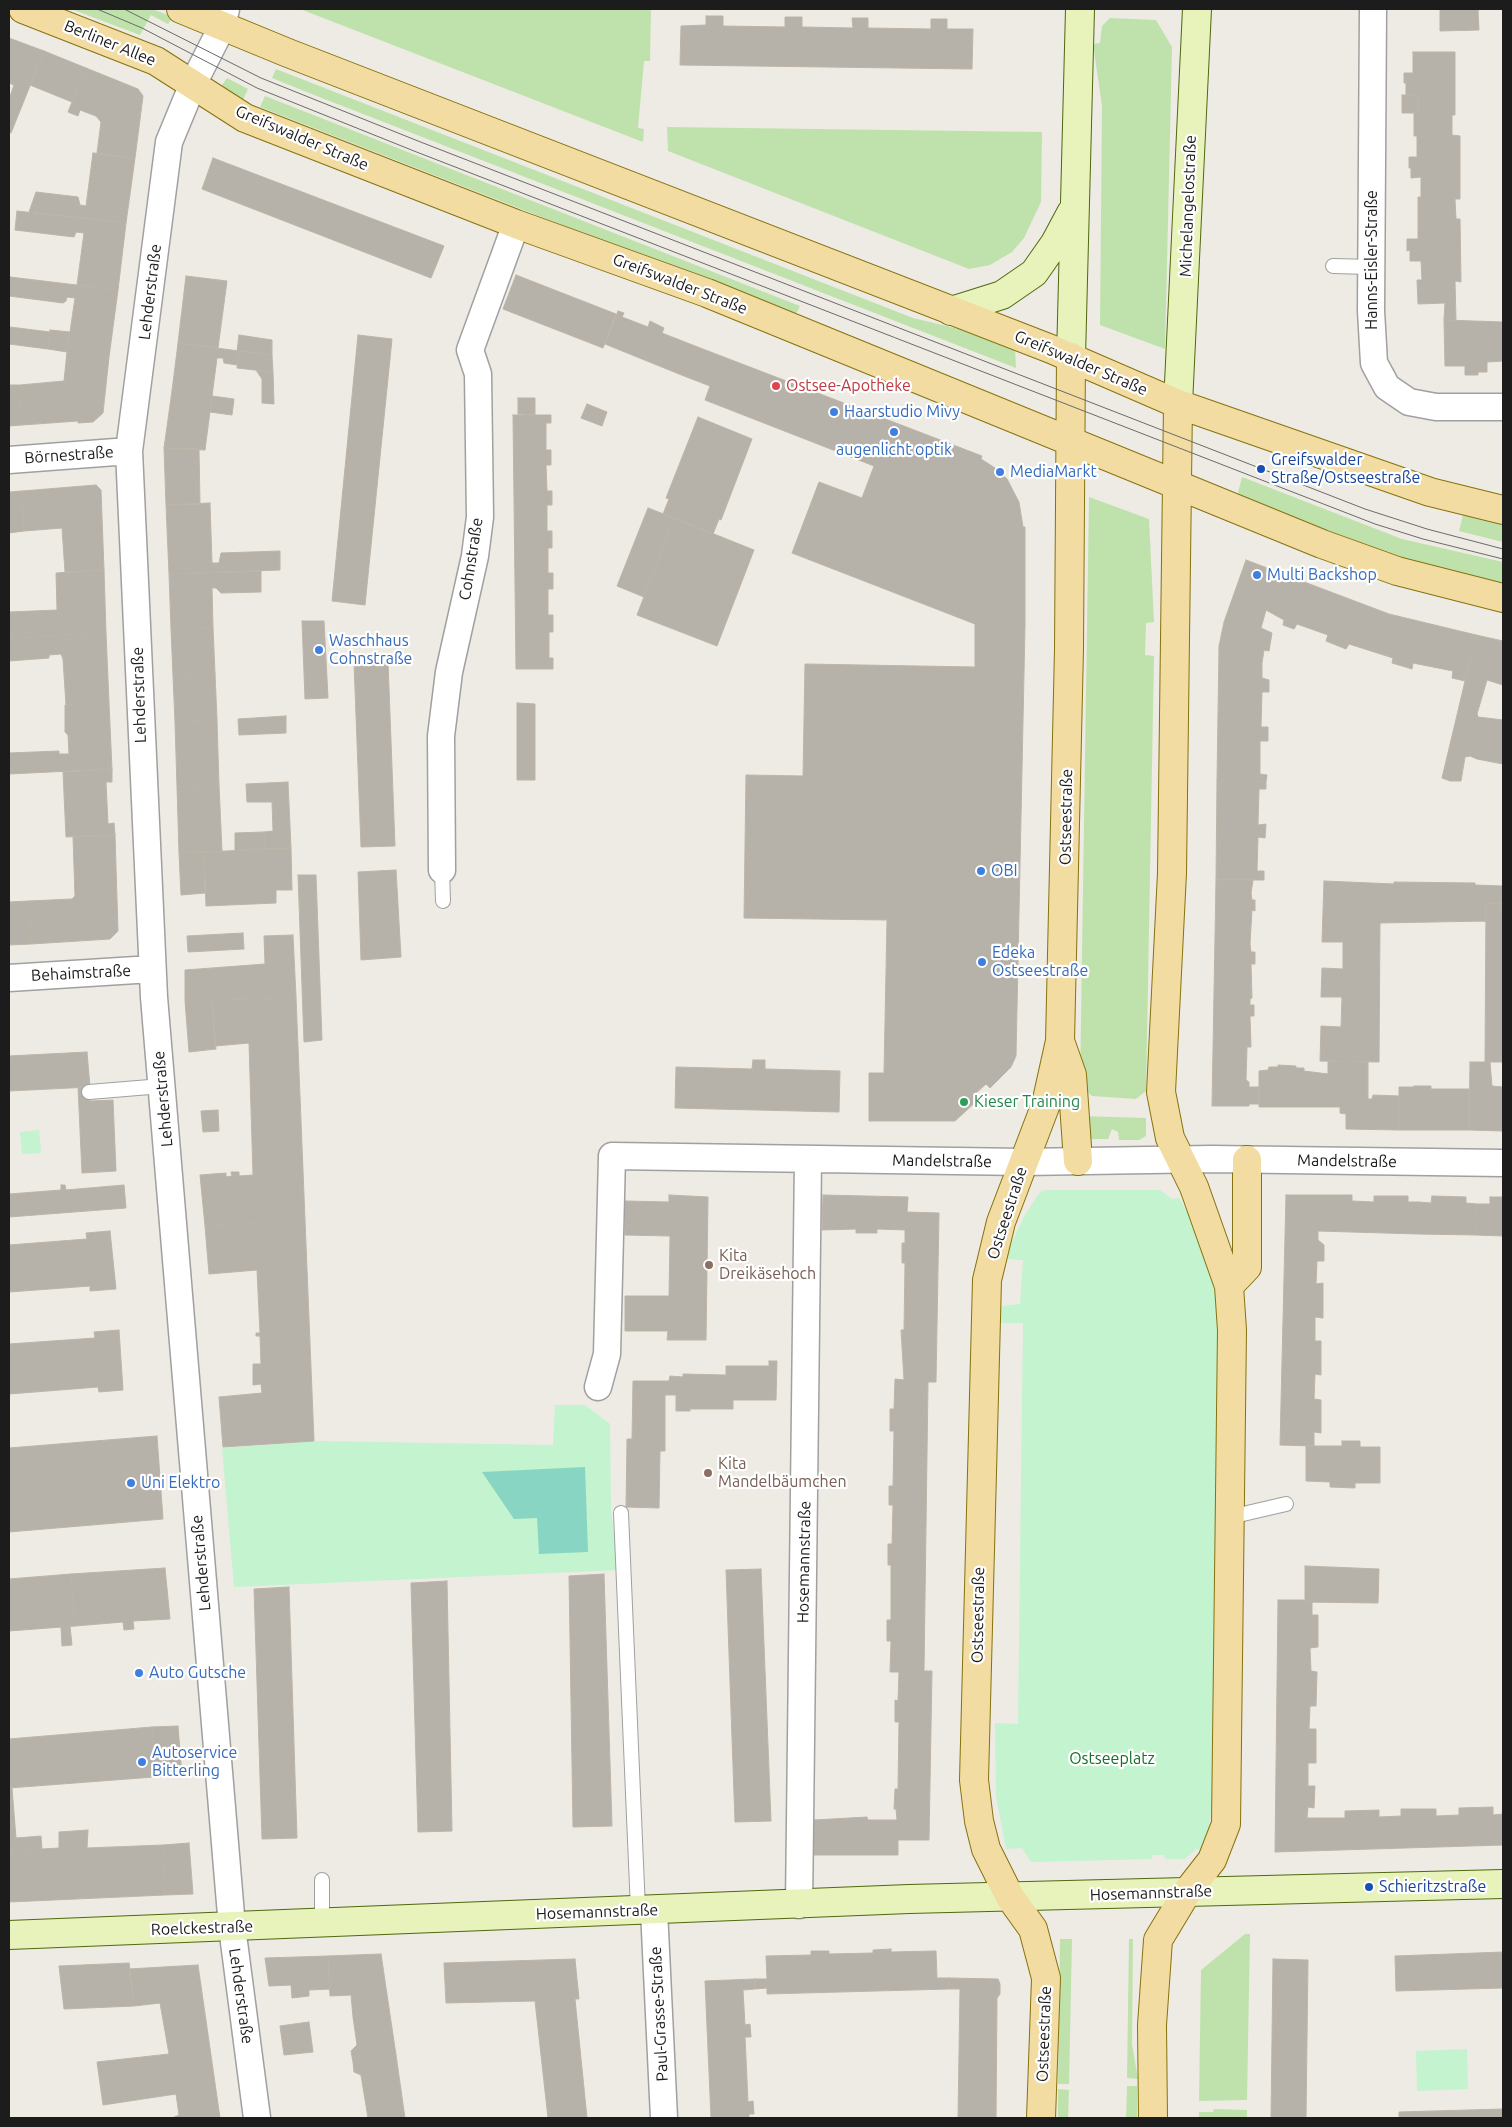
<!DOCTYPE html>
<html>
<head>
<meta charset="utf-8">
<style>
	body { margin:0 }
	#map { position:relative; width:1512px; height:2127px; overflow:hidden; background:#edebe3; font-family:Ubuntu,sans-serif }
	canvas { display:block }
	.frame { position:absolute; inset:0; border:10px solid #1c1c1c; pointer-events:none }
</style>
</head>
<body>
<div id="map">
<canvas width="1512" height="2127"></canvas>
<div class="frame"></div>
</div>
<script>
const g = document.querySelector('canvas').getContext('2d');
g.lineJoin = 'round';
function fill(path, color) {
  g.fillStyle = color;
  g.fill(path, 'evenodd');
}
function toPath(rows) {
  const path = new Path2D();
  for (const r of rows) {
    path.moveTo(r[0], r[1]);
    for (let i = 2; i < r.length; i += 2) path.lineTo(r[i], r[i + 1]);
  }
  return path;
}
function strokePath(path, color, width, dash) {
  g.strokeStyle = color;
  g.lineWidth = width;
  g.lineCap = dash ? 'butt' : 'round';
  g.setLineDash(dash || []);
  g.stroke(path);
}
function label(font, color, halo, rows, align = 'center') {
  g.font = font + ' Ubuntu,sans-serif';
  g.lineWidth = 4.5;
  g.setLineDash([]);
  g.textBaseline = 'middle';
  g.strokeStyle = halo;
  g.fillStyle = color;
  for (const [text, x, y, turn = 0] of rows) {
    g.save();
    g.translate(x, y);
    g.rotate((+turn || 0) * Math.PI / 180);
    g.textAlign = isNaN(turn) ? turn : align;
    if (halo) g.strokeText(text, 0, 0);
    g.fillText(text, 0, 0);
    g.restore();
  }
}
const grass = toPath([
	[71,9,152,9,173,17,168,24,151,15,140,35],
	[300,9,651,9,650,61,644,61,638,128,644,129,643,142],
	[1110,18,1156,20,1172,47,1165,349,1100,325,1102,106,1093,44,1100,43,1102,26],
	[276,69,913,318,963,330,1015,348,1016,368,304,91,272,78],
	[227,78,248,89,243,100,220,88],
	[265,96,800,306,795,316,260,107],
	[667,127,1042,132,1041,202,1024,238,1012,252,990,265,969,269,668,151],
	[1242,477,1402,539,1503,562,1503,583,1398,558,1237,497],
	[1089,497,1149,519,1154,622,1146,623,1145,655,1154,656,1146,1091,1136,1099,1092,1096,1080,1085],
	[1463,515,1503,524,1503,542,1459,531],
	[1080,1116,1146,1118,1146,1136,1139,1140,1119,1140,1118,1132,1112,1129,1108,1139,1084,1139],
	[1245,1934,1250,1934,1247,2100,1199,2101,1201,1970],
	[1060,1939,1072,1939,1069,2084,1058,2084],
	[1129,1939,1133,1939,1132,2044,1138,2079,1127,2078],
	[1127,2086,1137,2086,1137,2118,1126,2118],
	[1058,2089,1069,2090,1068,2118,1058,2118],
	[1214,2109,1247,2110,1247,2118,1199,2118,1199,2112,1213,2112]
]);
const park = toPath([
	[39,1130,41,1153,22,1154,20,1132],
	[1046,1190,1160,1190,1172,1199,1179,1198,1200,1235,1213,1274,1218,1297,1220,1335,1213,1799,1208,1834,1203,1850,1196,1849,1185,1859,1165,1859,1164,1855,1152,1855,1152,1859,1031,1862,1022,1848,1006,1849,996,1796,995,1723,1018,1724,1023,1323,1000,1323,1001,1306,1020,1304,1023,1260,1006,1259,1008,1250,1025,1215,1040,1192],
	[555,1405,585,1405,610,1424,611,1511,619,1570,234,1587,222,1448,314,1441,553,1445],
	[1467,2049,1468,2089,1417,2091,1416,2051]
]);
const pitch = toPath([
	[585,1467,588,1552,539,1554,537,1518,514,1519,482,1472]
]);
const building = toPath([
	[1440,9,1483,9,1478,10,1479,30,1440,31,1440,9],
	[706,16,723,16,723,26,785,27,785,17,802,17,802,27,853,28,852,18,868,18,868,28,931,29,931,19,947,19,947,29,973,29,972,69,680,65,681,26,706,25,706,16],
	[9,38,44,51,11,133,9,132,9,99,14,85,9,83,9,38],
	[44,51,86,68,72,102,30,85,44,51],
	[1413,52,1455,52,1455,115,1452,115,1452,135,1460,136,1460,199,1455,199,1456,219,1460,219,1461,282,1455,281,1456,321,1444,320,1445,303,1418,304,1417,280,1422,280,1421,261,1410,261,1410,250,1407,251,1407,239,1418,239,1418,197,1421,197,1421,177,1411,178,1411,168,1409,168,1409,157,1417,157,1417,136,1414,136,1414,113,1418,113,1418,95,1406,95,1406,83,1404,83,1404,73,1413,73,1413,52],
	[86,68,138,89,143,96,135,158,97,153,101,122,96,116,80,110,78,116,68,112,86,68],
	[1402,95,1418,95,1418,113,1402,113,1402,95],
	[93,153,135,158,126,223,29,212,36,192,78,197,80,205,86,206,93,153],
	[213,158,444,246,431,278,202,189,213,158],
	[17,211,126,223,118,290,77,285,84,233,76,232,74,237,15,230,17,211],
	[516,275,616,314,603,348,503,309,516,275],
	[186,276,227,281,218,348,178,343,186,276],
	[10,277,118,290,109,357,67,352,75,298,67,297,66,301,63,303,9,296,10,277],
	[618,311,624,313,622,317,648,327,650,321,664,328,662,333,695,346,684,376,605,344,618,311],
	[1444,320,1503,322,1503,361,1487,362,1487,372,1478,372,1478,375,1465,375,1465,366,1445,366,1444,320],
	[10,327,50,332,48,349,9,344,10,327],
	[50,330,70,332,67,352,48,349,50,330],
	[239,335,272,340,272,355,237,351,239,335],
	[358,335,392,339,365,605,332,601,358,335],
	[178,343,239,351,237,365,224,363,223,358,217,358,212,396,172,391,178,343],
	[695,346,982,456,981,459,995,468,1007,479,1019,502,1023,527,1025,527,1025,625,1016,1056,1011,1067,990,1088,986,1084,976,1093,981,1097,955,1121,869,1121,869,1073,884,1073,887,920,744,918,746,775,803,776,805,664,975,667,975,624,792,553,819,482,862,498,874,466,705,400,710,386,684,376,695,346],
	[239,351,272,355,273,372,237,368,239,351],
	[67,352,109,357,103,413,93,422,78,423,78,421,22,425,20,385,64,381,67,352],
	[256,370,273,372,274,404,262,403,262,379,256,370],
	[9,385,20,385,22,425,9,426,9,385],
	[172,391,212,396,205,450,164,448,172,391],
	[212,396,234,399,232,415,210,412,212,396],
	[518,398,535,398,535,415,518,414,518,398],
	[587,404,607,412,602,426,581,418,587,404],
	[513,415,551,415,551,423,546,423,546,450,551,450,551,465,546,465,547,491,552,491,552,505,547,505,547,531,552,531,552,548,548,548,548,573,553,573,553,589,548,589,548,615,553,615,553,632,549,632,549,658,553,658,553,669,516,669,513,415],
	[698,417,752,439,721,520,719,519,713,534,663,514,669,499,666,498,698,417],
	[164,448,199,449,200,504,166,505,164,448],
	[96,485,101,490,104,570,65,572,62,528,24,531,22,491,96,485],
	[22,491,24,531,9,533,9,492,22,491],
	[210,503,212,563,219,563,221,553,280,551,280,570,169,574,166,505,210,503],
	[648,508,674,518,644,597,617,586,648,508],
	[674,518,754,550,717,646,637,615,674,518],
	[1246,560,1389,614,1476,635,1465,681,1452,678,1453,671,1413,663,1412,669,1392,663,1393,658,1349,644,1346,649,1326,641,1328,635,1297,624,1294,629,1283,625,1284,620,1266,610,1261,628,1272,633,1269,651,1264,650,1262,663,1262,678,1269,680,1269,692,1262,692,1261,727,1268,727,1268,741,1260,741,1260,774,1267,775,1266,782,1217,781,1219,646,1224,622,1246,560],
	[104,570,106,633,9,638,9,612,57,610,56,573,104,570],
	[261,571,261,592,221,593,216,588,212,588,213,628,171,629,169,574,261,571],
	[302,621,324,621,328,698,305,699,302,621],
	[213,628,215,673,173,676,171,629,213,628],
	[106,633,109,703,66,705,63,659,61,654,49,655,49,658,9,661,9,638,106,633],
	[1476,635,1503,641,1503,685,1487,680,1477,714,1478,717,1503,720,1503,764,1477,759,1470,756,1465,757,1461,781,1450,781,1442,778,1476,635],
	[388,662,395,846,361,847,354,663,388,662],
	[215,673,217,720,175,722,173,676,215,673],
	[109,703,112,769,9,774,9,753,59,751,59,754,69,754,68,735,65,732,65,705,109,703],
	[517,703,535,704,535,780,517,780,517,703],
	[286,716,286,733,239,735,238,719,286,716],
	[217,720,219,785,177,787,175,722,217,720],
	[112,769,112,782,106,782,108,824,114,823,115,835,66,837,63,772,112,769],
	[1217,781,1266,782,1266,789,1259,789,1258,825,1266,824,1265,838,1258,837,1257,871,1264,871,1264,880,1216,880,1217,781],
	[288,782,291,848,265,849,264,832,273,831,272,802,247,802,246,784,288,782],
	[219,785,222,851,179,853,177,787,219,785],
	[264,832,265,849,235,851,235,833,264,832],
	[115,835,118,931,110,939,31,944,29,901,72,899,75,896,73,837,115,835],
	[291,848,292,890,276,890,276,903,206,906,204,852,291,848],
	[204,852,205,893,181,895,179,853,204,852],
	[396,870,401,957,361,960,358,872,396,870],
	[298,875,316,875,322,1040,304,1042,298,875],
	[1216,880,1253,880,1251,893,1252,900,1255,900,1255,911,1252,910,1250,944,1251,952,1255,952,1255,964,1251,964,1252,998,1250,999,1250,1005,1254,1005,1254,1016,1250,1016,1251,1047,1247,1047,1246,1080,1249,1082,1249,1087,1259,1087,1259,1104,1249,1104,1249,1106,1212,1106,1216,880],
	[1324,881,1394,884,1394,882,1475,883,1475,885,1503,886,1503,904,1486,904,1486,921,1380,923,1379,1062,1320,1061,1321,1026,1341,1027,1342,997,1321,997,1322,968,1343,969,1343,942,1322,942,1324,881],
	[29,901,31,944,9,945,9,902,29,901],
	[1486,904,1503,904,1503,1062,1485,1062,1486,904],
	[243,933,244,949,188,952,187,936,243,933],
	[293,935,296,997,185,1001,185,970,265,964,264,936,293,935],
	[296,997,305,1220,205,1226,200,1175,226,1173,226,1177,232,1176,231,1172,239,1172,239,1176,253,1175,249,1043,215,1046,212,1000,296,997],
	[212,1000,216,1049,189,1052,185,1001,212,1000],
	[87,1052,90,1087,9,1091,9,1056,87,1052],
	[753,1060,765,1060,765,1069,840,1071,839,1112,675,1108,676,1067,752,1069,753,1060],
	[1328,1061,1368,1062,1368,1099,1372,1099,1373,1095,1399,1096,1399,1130,1346,1129,1346,1114,1340,1113,1340,1107,1259,1107,1259,1071,1268,1070,1269,1067,1278,1067,1278,1065,1296,1066,1296,1068,1304,1068,1304,1071,1328,1074,1328,1061],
	[1470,1062,1490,1062,1492,1086,1503,1087,1503,1131,1469,1130,1470,1062],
	[1414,1086,1431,1086,1431,1089,1469,1089,1469,1130,1399,1130,1399,1087,1414,1087,1414,1086],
	[78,1087,89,1087,90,1101,113,1100,116,1171,82,1173,78,1087],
	[218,1110,219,1131,203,1132,201,1111,218,1110],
	[61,1185,65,1185,66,1190,124,1185,126,1208,9,1217,9,1194,61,1190,61,1185],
	[669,1195,708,1197,706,1340,667,1340,668,1331,625,1331,625,1296,669,1296,670,1236,625,1235,625,1201,669,1202,669,1195],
	[823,1195,908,1197,907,1212,939,1213,936,1382,928,1382,924,1671,932,1671,929,1840,898,1840,898,1855,814,1855,814,1820,867,1817,868,1820,897,1820,896,1809,894,1809,895,1789,898,1789,899,1722,895,1722,895,1700,898,1701,899,1672,890,1672,891,1641,887,1641,887,1620,891,1620,891,1565,888,1565,888,1544,892,1544,893,1505,889,1505,889,1486,893,1486,894,1431,890,1431,890,1409,894,1409,895,1379,904,1380,901,1330,904,1330,905,1263,902,1263,902,1243,905,1243,905,1230,877,1229,877,1233,856,1233,856,1229,822,1230,823,1195],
	[1286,1195,1352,1195,1352,1201,1374,1202,1374,1196,1408,1196,1408,1202,1419,1202,1418,1234,1318,1231,1318,1240,1324,1245,1324,1261,1317,1261,1316,1284,1323,1283,1323,1318,1315,1317,1315,1341,1321,1341,1321,1375,1315,1374,1314,1399,1321,1400,1321,1433,1314,1432,1314,1446,1280,1445,1286,1195],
	[1432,1196,1466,1197,1466,1203,1477,1204,1476,1235,1418,1234,1419,1202,1431,1203,1432,1196],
	[1490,1197,1503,1197,1503,1236,1476,1235,1477,1204,1490,1204,1490,1197],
	[305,1220,314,1441,223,1447,219,1397,262,1393,261,1384,253,1385,253,1364,261,1364,260,1336,256,1336,256,1333,260,1333,257,1270,209,1274,205,1226,305,1220],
	[110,1231,116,1289,90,1291,90,1286,9,1292,9,1245,87,1239,86,1233,110,1231],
	[119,1330,123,1390,99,1392,98,1387,9,1394,9,1344,95,1338,94,1332,119,1330],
	[769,1361,777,1361,776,1400,733,1400,733,1409,690,1409,690,1411,676,1411,676,1395,665,1395,665,1451,660,1451,659,1508,626,1507,627,1439,632,1439,633,1381,669,1381,670,1376,683,1377,683,1374,726,1375,726,1366,769,1366,769,1361],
	[157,1436,163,1519,9,1532,9,1448,157,1436],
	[1342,1441,1360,1441,1360,1447,1380,1447,1380,1483,1355,1483,1355,1488,1330,1487,1330,1482,1306,1481,1306,1446,1342,1446,1342,1441],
	[1305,1566,1379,1569,1378,1603,1305,1602,1305,1566],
	[165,1568,170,1619,133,1621,134,1629,124,1630,123,1622,75,1626,71,1574,165,1568],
	[761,1569,771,1821,735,1822,726,1570,761,1569],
	[71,1574,75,1626,9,1631,9,1579,71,1574],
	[604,1574,612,1826,573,1827,569,1576,604,1574],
	[447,1581,452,1831,418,1832,411,1583,447,1581],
	[289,1587,297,1838,262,1839,254,1589,289,1587],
	[1278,1600,1305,1600,1305,1602,1312,1602,1312,1615,1318,1615,1318,1647,1310,1648,1311,1671,1317,1672,1316,1706,1310,1706,1309,1729,1316,1729,1316,1763,1308,1763,1308,1786,1315,1786,1314,1808,1308,1807,1307,1818,1345,1818,1345,1811,1379,1810,1379,1817,1401,1816,1401,1809,1436,1809,1436,1816,1459,1815,1459,1808,1493,1807,1493,1815,1503,1814,1503,1845,1275,1852,1278,1600],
	[70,1626,72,1645,62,1646,61,1627,70,1626],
	[178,1726,182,1776,154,1777,152,1727,178,1726],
	[152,1727,154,1777,9,1788,9,1739,152,1727],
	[9,1788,12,1788,16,1838,41,1836,42,1849,9,1851,9,1788],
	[88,1830,87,1848,163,1845,165,1895,9,1902,9,1851,59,1848,59,1832,88,1830],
	[189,1843,193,1894,165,1895,163,1845,189,1843],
	[891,1949,891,1952,936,1951,937,1978,949,1978,949,1989,767,1994,767,1988,755,1989,755,1979,767,1979,766,1956,811,1955,811,1951,829,1951,829,1954,873,1953,873,1950,891,1949],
	[1503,1952,1503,1988,1396,1991,1395,1956,1503,1952],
	[381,1954,389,2008,353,2017,351,1995,330,1996,328,1956,381,1954],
	[328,1956,330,1989,309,1990,309,1996,292,1998,291,1985,269,1986,265,1958,328,1956],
	[575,1959,579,1999,575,1999,587,2118,548,2118,535,2001,446,2003,444,1963,575,1959],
	[1273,1959,1308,1960,1306,2118,1271,2118,1273,1959],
	[129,1963,134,2006,64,2009,59,1966,129,1963],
	[198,1965,220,2118,172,2118,179,2115,176,2094,103,2105,97,2062,169,2054,160,2003,134,2006,129,1969,198,1965],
	[949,1978,998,1979,1000,1984,1000,1994,997,1998,996,2118,958,2118,960,1989,949,1989,949,1978],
	[755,1979,755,1989,743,1990,745,2025,750,2024,751,2037,745,2037,748,2102,753,2101,754,2114,749,2114,749,2118,711,2118,705,1981,755,1979],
	[389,2008,396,2055,353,2062,351,2051,357,2045,353,2017,389,2008],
	[309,2022,313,2052,284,2055,280,2026,309,2022],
	[396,2055,405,2118,368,2118,361,2075,354,2072,353,2062,396,2055],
	[1503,2109,1503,2118,1399,2118,1399,2112,1503,2109]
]);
const lane = toPath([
	[1333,266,1372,267],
	[442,870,443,901],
	[89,1092,162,1086],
	[621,1513,638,1910],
	[1230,1517,1286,1504],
	[322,1880,322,1923]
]);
const street = toPath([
	[226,9,222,27,193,84,169,142,129,451,154,997,232,1927,257,2118],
	[1373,9,1371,311,1374,363,1387,387,1409,402,1436,407,1503,407],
	[9,460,129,451],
	[442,870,441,736,449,672,475,556,480,517,478,374,470,350,516,224],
	[9,978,152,969],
	[598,1387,607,1354,612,1156,1024,1162,1212,1159,1503,1163],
	[799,1905,808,1159],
	[654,1910,664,2118]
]);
const secondary = toPath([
	[951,311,1002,295,1034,273,1055,243,1071,213],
	[1071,357,1080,9],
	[1178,404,1197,9],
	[9,1935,909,1899,1503,1884]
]);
const primary = toPath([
	[23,9,156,61,245,118,516,224,707,293,1322,544,1397,571,1503,598],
	[181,9,288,53,1051,349,1178,404,1430,492,1503,510],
	[1060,1041,1072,1075,1078,1161],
	[1229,1286,1247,1267,1247,1160],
	[1041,2118,1046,1978,1033,1929,1010,1897,986,1849,979,1821,974,1780,987,1280,1001,1222,1046,1104,1060,1041,1069,649,1071,357],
	[1153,2118,1152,2025,1158,1940,1187,1892,1212,1860,1226,1824,1232,1330,1229,1286,1194,1187,1170,1138,1161,1092,1172,873,1178,404]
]);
const tram = toPath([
	[97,9,142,28,257,88,414,151,1375,524,1423,539,1503,559],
	[124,9,261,78,418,141,1365,509,1427,529,1503,549]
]);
const markers = [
	[776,386,5,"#e0444e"],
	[834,412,5,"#3f7fe0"],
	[894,432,5,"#3f7fe0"],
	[1261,469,5,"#1a4fb4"],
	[1000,472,5,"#3f7fe0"],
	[1257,575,5,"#3f7fe0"],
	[319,650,5,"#3f7fe0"],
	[981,871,5,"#3f7fe0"],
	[982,962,5,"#3f7fe0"],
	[964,1102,5,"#2e9e5b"],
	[709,1265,5,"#8d6e63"],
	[708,1473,5,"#8d6e63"],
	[131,1483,5,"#3f7fe0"],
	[139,1673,5,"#3f7fe0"],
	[142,1762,5,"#3f7fe0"],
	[1369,1887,5,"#1a4fb4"]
];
const streetNames = [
	["Berliner Allee",110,43,22],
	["Greifswalder Straße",302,138,23],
	["Michelangelostraße",1188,206,-88],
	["Hanns-Eisler-Straße",1372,260,-90],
	["Greifswalder Straße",680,284,21],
	["Lehderstraße",150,292,-83],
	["Greifswalder Straße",1081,363,23],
	["Börnestraße",69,455,-4],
	["Cohnstraße",471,559,-81],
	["Lehderstraße",139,695,-92],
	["Ostseestraße",1066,817,-89],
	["Behaimstraße",81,973,-3],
	["Lehderstraße",163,1099,-95],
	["Mandelstraße",942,1161,1],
	["Mandelstraße",1347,1161,1],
	["Ostseestraße",1007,1213,-72],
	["Hosemannstraße",804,1562,-89],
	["Lehderstraße",201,1563,-95],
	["Ostseestraße",978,1615,-89],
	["Hosemannstraße",1151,1893,-2],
	["Hosemannstraße",597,1912,-2],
	["Roelckestraße",202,1928,-2],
	["Lehderstraße",241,1996,82],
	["Paul-Grasse-Straße",659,2014,-93],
	["Ostseestraße",1044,2034,-88]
];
const healthNames = [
	["Ostsee-Apotheke",786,386]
];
const shopNames = [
	["Haarstudio Mivy",844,412],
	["augenlicht optik",894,450,"center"],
	["MediaMarkt",1010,472],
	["Multi Backshop",1267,575],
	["Waschhaus",329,641],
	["Cohnstraße",329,659],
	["OBI",991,871],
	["Edeka",992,953],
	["Ostseestraße",992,971],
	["Uni Elektro",141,1483],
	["Auto Gutsche",149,1673],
	["Autoservice",152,1753],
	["Bitterling",152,1771]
];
const transitNames = [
	["Greifswalder",1271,460],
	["Straße/Ostseestraße",1271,478],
	["Schieritzstraße",1379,1887]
];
const leisureNames = [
	["Kieser Training",974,1102]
];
const educationNames = [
	["Kita",719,1256],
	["Dreikäsehoch",719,1274],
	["Kita",718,1464],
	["Mandelbäumchen",718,1482]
];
const parkNames = [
	["Ostseeplatz",1112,1759]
];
fill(grass, '#bfe2ad');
fill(park, '#c3f3cf');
fill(pitch, '#88d5c3');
fill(building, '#b6b1a9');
strokePath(building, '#bdb4a7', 1);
strokePath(lane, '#a0a0a0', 16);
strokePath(street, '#a0a0a0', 29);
strokePath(secondary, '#50680f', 30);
strokePath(primary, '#86720e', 30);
strokePath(lane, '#fff', 14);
strokePath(street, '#fff', 26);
strokePath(secondary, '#e7f3bb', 28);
strokePath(primary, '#f2dca2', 28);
strokePath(tram, '#6a6a6a', 1);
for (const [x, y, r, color] of markers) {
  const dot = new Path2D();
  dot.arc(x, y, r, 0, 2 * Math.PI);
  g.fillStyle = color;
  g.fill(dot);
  strokePath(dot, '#fff', 2);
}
label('16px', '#1c1c1c', '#fff', streetNames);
label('16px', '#be3a42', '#fff', healthNames, 'left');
label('16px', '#366cbe', '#fff', shopNames, 'left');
label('16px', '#164399', '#fff', transitNames, 'left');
label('16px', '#27864d', '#fff', leisureNames, 'left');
label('16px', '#785e54', '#fff', educationNames, 'left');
label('16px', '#166f2b', '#fff', parkNames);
</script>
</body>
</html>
